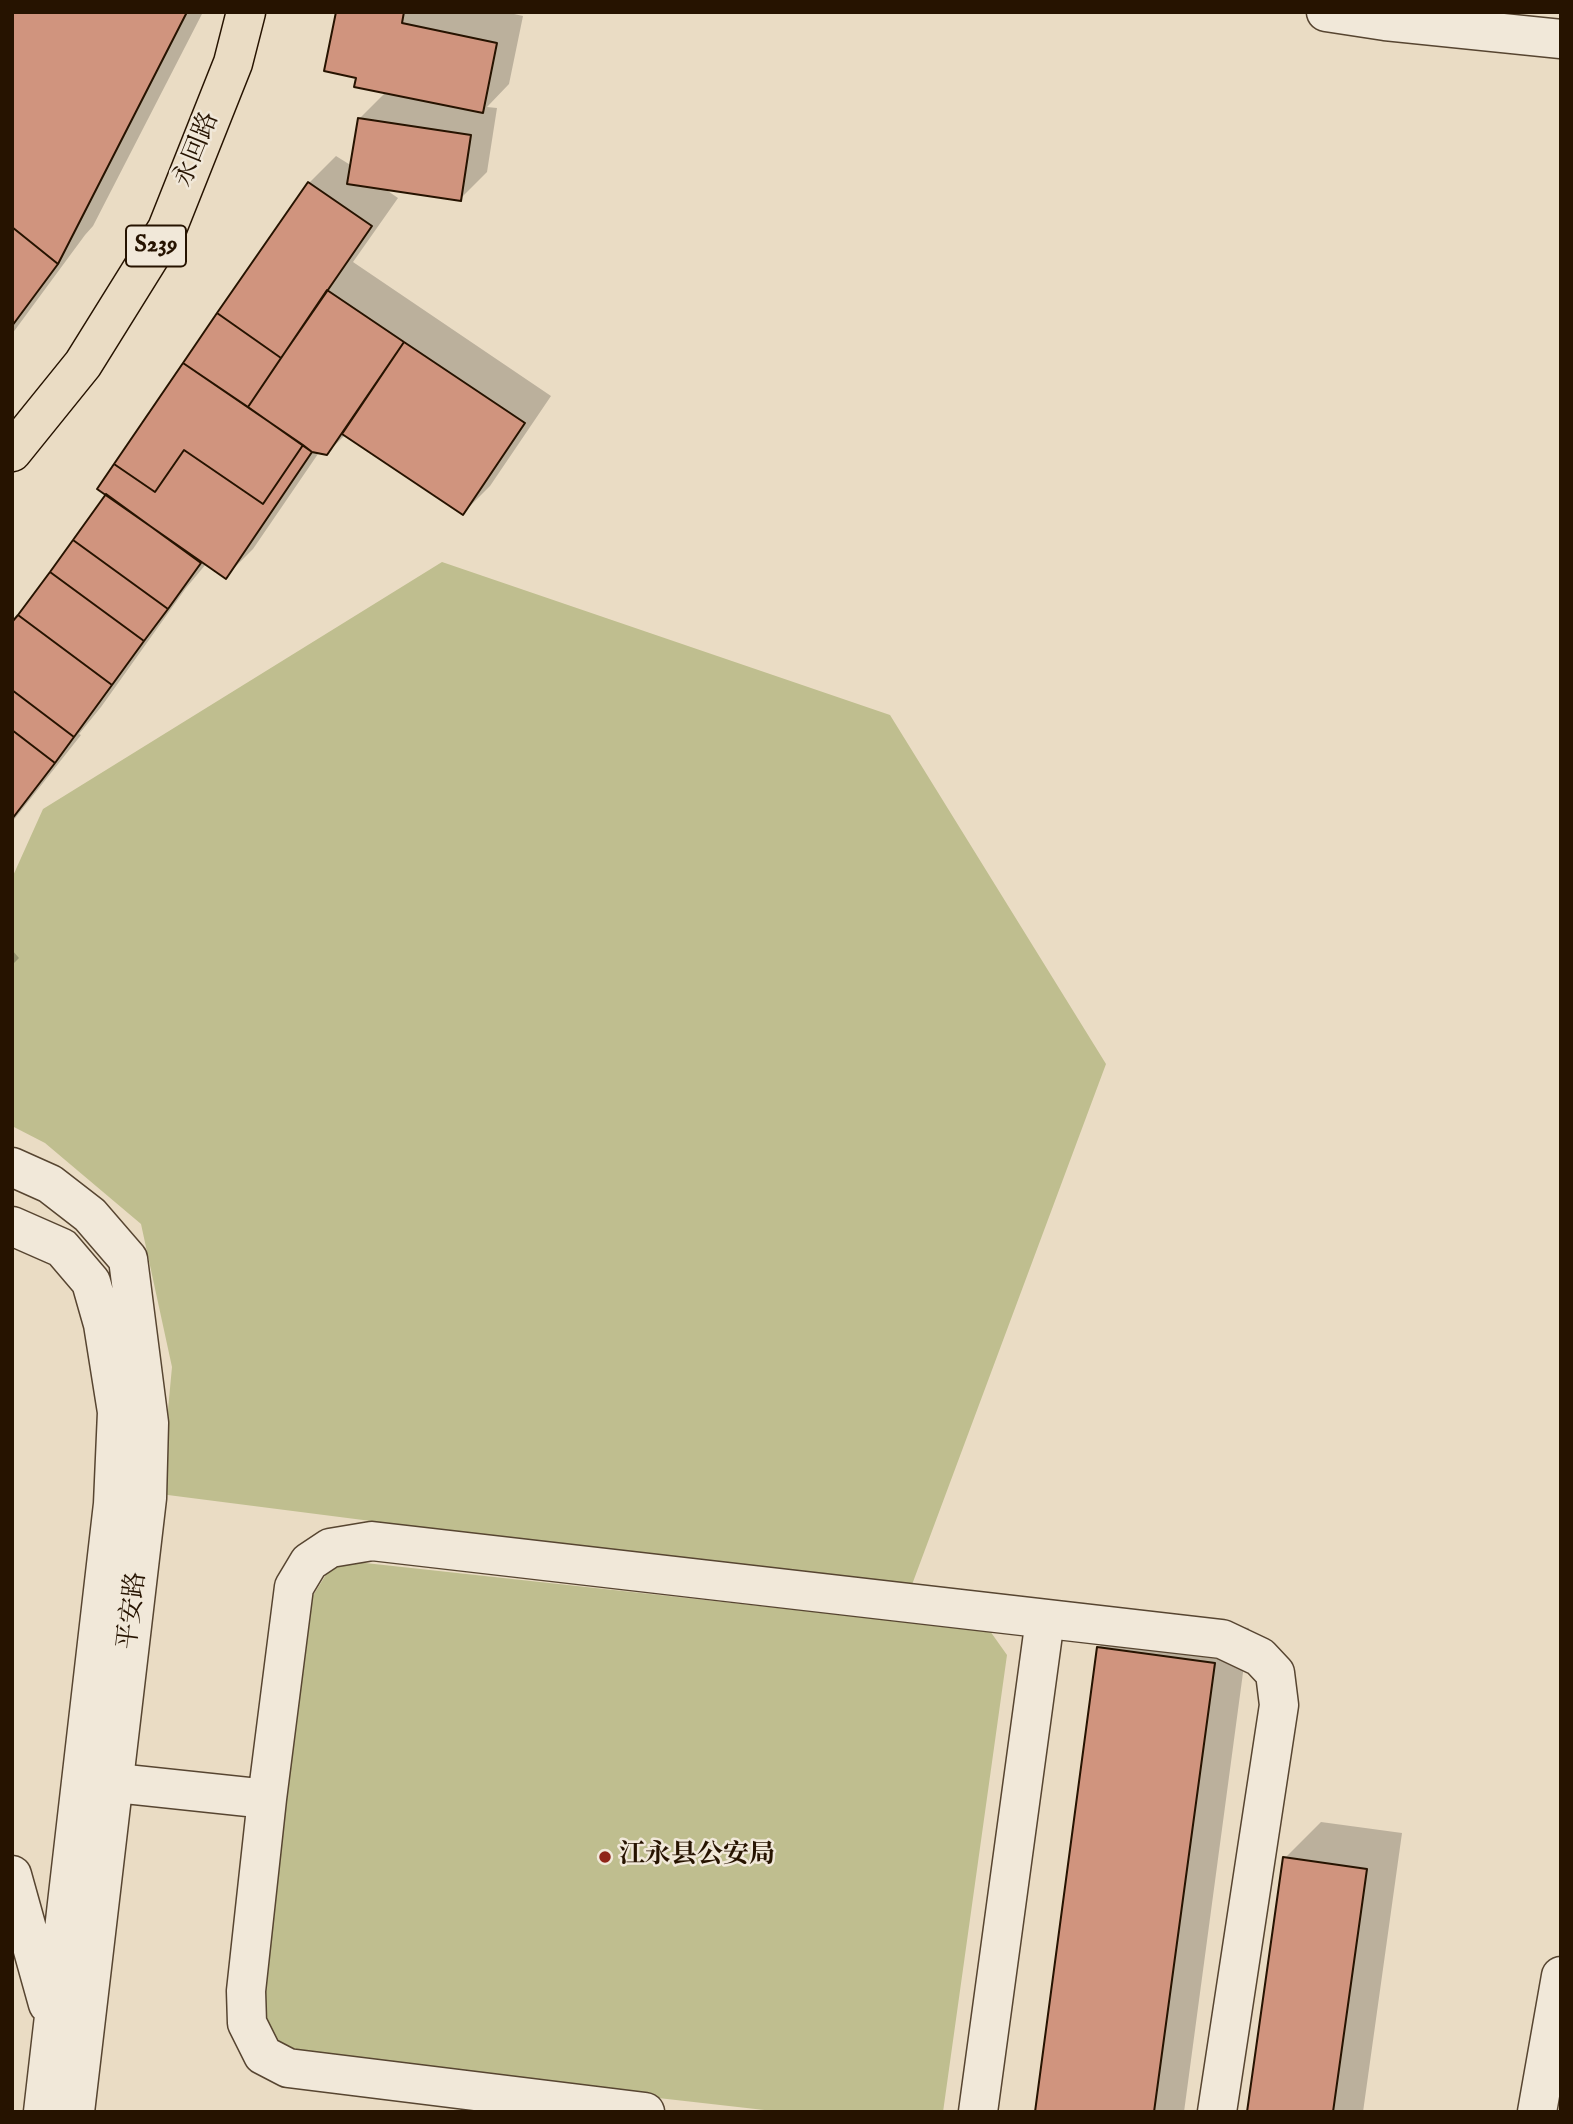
<!DOCTYPE html>
<html>
<head>
<meta charset="utf-8">
<style>
	body { margin:0 }
	#map { position:relative; width:1573px; height:2124px; overflow:hidden; background:#eadcc4; font-family:"IM FELL English",serif }
	canvas { display:block }
	.frame { position:absolute; inset:0; border:14px solid #261300; pointer-events:none }
</style>
</head>
<body>
<div id="map">
<canvas width="1573" height="2124"></canvas>
<div class="frame"></div>
</div>
<script>
const g = document.querySelector('canvas').getContext('2d');
g.lineJoin = 'round';
function fill(path, color) {
  g.fillStyle = color;
  g.fill(path, 'evenodd');
}
function toPath(rows) {
  const path = new Path2D();
  for (const r of rows) {
    path.moveTo(r[0], r[1]);
    for (let i = 2; i < r.length; i += 2) path.lineTo(r[i], r[i + 1]);
  }
  return path;
}
function strokePath(path, color, width, dash) {
  g.strokeStyle = color;
  g.lineWidth = width;
  g.lineCap = dash ? 'butt' : 'round';
  g.setLineDash(dash || []);
  g.stroke(path);
}
function label(font, color, halo, rows, align = 'center') {
  g.font = font + ' "IM FELL English","Noto Serif SC",serif';
  g.lineWidth = 5;
  g.setLineDash([]);
  g.textBaseline = 'middle';
  g.strokeStyle = halo;
  g.fillStyle = color;
  for (const [text, x, y, turn = 0] of rows) {
    g.save();
    g.translate(x, y);
    g.rotate((+turn || 0) * Math.PI / 180);
    g.textAlign = isNaN(turn) ? turn : align;
    if (halo) g.strokeText(text, 0, 0);
    g.fillText(text, 0, 0);
    g.restore();
  }
}
const green = toPath([
	[442,562,890,715,1106,1064,910,1590,160,1494,172,1367,141,1224,45,1143,12,1126,12,878,43,809],
	[347,1561,990,1631,1007,1655,943,2112,782,2112,296,2057,273,2042,264,2020,262,1993,312,1597,329,1570]
]);
const shadow = toPath([
	[12,12,203,12,93,226,85,235,12,334],
	[337,12,505,12,523,16,509,84,487,107,497,108,487,172,460,199,382,187,398,198,353,262,551,396,490,486,463,513,346,434,327,453,320,451,253,549,226,576,206,564,186,588,101,707,79,734,81,735,12,822,12,625,108,494,100,489,309,183,336,156,352,166,359,119,386,92,359,76],
	[12,950,19,958,12,965],
	[1135,1612,1249,1628,1184,2112,1037,2112,1099,1647],
	[1321,1822,1402,1833,1363,2112,1249,2112,1285,1858]
]);
const building = toPath([
	[12,12,187,12,58,264,12,227,12,12],
	[336,12,404,12,402,23,497,43,483,113,354,87,356,78,324,71,336,12],
	[358,118,471,135,461,201,347,184,358,118],
	[308,182,372,226,281,358,217,313,308,182],
	[12,227,58,264,12,326,12,227],
	[327,290,404,342,327,455,312,452,248,407,327,290],
	[217,313,281,358,248,407,183,363,217,313],
	[404,342,525,423,463,515,342,434,404,342],
	[183,363,303,445,263,504,184,450,155,492,114,464,183,363],
	[303,445,312,452,226,579,97,489,114,464,155,492,184,450,263,504,303,445],
	[106,494,201,563,168,609,73,540,106,494],
	[73,540,168,609,144,641,50,572,73,540],
	[50,572,144,641,112,685,18,615,50,572],
	[18,615,112,685,74,737,12,690,12,622,18,615],
	[12,690,74,737,55,763,12,730,12,690],
	[12,730,55,763,12,819,12,730],
	[1097,1647,1215,1663,1154,2112,1035,2112,1097,1647],
	[1283,1857,1367,1869,1333,2112,1247,2112,1283,1857]
]);
const minor = toPath([
	[1326,12,1385,21,1561,39],
	[12,1167,50,1184,90,1215,128,1259,149,1423,147,1498,75,2112],
	[12,1226,62,1248,91,1282,103,1324,117,1412,113,1504,43,2112],
	[88,1780,267,1799],
	[12,1875,48,2004],
	[645,2112,288,2068,263,2055,247,2023,246,1991,267,1799,294,1587,309,1562,330,1548,372,1541,1222,1639,1260,1657,1275,1673,1279,1705,1217,2112],
	[978,2112,1045,1619],
	[1537,2112,1561,1976]
]);
const major = toPath([
	[12,452,83,364,167,229,233,63,246,12]
]);
const markers = [
	[605,1857,7,"#8f2418"]
];
const shields = [
	[156,246,60]
];
const shieldNames = [
	["S239",156,246]
];
const streetNames = [
	["永回路",198,150,-68],
	["平安路",134,1611,-83]
];
const poiNames = [
	["江永县公安局",619,1857]
];
fill(green, '#bfbe8f');
fill(shadow, '#0003');
fill(building, '#d0947e');
strokePath(building, '#261300', 2);
strokePath(minor, '#574531', 41);
strokePath(major, '#261300', 41);
strokePath(minor, '#f1e8d9', 38);
strokePath(major, '#eadcc4', 38);
for (const [x, y, r, color] of markers) {
  const dot = new Path2D();
  dot.arc(x, y, r, 0, 2 * Math.PI);
  g.fillStyle = color;
  g.fill(dot);
  strokePath(dot, '#f1e8d9', 2.5);
}
for (const [x, y, w] of shields) {
  const box = new Path2D();
  box.roundRect(x - w / 2, y - 20.5, w, 41, 5);
  g.fillStyle = '#f1e8d9';
  g.fill(box);
  strokePath(box, '#261300', 2);
}
label('bold 24px', '#261300', null, shieldNames);
label('26px', '#261300', '#f1e8d9', streetNames);
label('bold 26px', '#261300', '#f1e8d9', poiNames, 'left');
</script>
</body>
</html>
